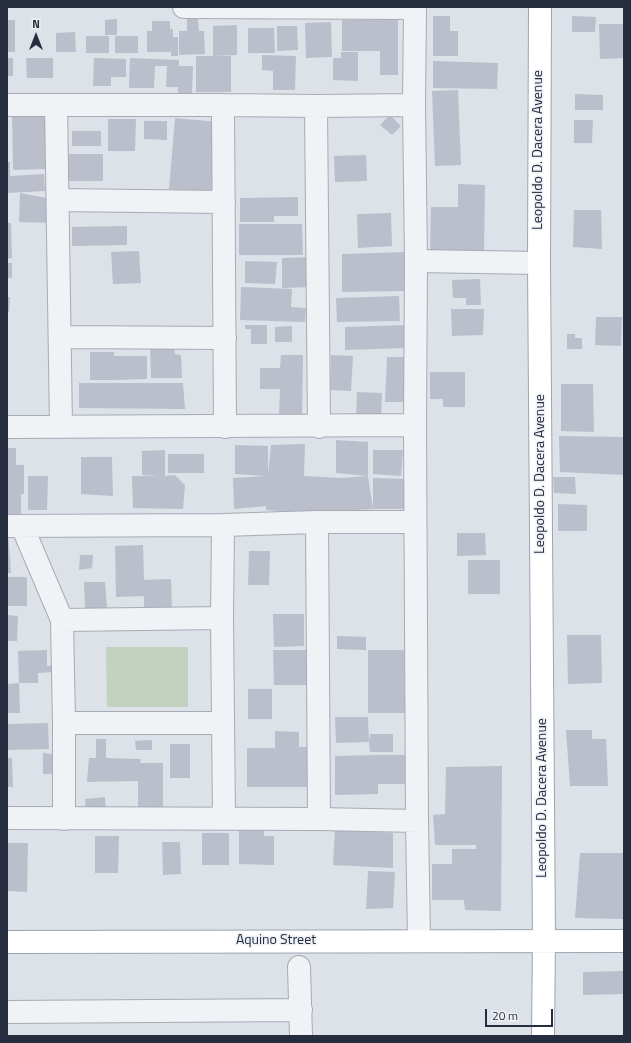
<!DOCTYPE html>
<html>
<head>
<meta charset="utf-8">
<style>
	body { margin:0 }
	#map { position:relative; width:631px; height:1043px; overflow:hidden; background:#dde1e8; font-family:"Titillium Web",sans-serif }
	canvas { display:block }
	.frame { position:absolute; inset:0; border:8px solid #262d3f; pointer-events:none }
	.north { position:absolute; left:16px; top:16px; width:40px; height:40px; -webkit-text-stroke:3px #edf0f5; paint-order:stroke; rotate:0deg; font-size:11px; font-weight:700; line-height:16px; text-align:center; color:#262d3f }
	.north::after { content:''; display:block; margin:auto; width:14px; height:18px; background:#262d3f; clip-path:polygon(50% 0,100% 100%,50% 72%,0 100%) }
	.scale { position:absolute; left:485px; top:1009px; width:68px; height:18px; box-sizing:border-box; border:2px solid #262d3f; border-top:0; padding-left:5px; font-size:12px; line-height:14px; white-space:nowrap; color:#262d3f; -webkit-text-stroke:3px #edf0f5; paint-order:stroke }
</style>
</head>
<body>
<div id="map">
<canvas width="631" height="1043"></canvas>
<div class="frame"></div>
<div class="north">N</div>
<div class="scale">20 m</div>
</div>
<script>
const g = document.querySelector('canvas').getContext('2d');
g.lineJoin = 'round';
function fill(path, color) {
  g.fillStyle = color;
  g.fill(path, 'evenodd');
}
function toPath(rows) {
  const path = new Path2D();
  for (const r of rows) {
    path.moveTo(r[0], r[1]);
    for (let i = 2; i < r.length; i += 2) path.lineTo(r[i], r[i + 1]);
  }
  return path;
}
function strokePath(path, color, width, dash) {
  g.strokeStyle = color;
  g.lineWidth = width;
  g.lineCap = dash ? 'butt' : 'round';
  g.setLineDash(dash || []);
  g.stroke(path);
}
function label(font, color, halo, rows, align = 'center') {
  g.font = font + ' "Titillium Web",sans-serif';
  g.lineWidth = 3;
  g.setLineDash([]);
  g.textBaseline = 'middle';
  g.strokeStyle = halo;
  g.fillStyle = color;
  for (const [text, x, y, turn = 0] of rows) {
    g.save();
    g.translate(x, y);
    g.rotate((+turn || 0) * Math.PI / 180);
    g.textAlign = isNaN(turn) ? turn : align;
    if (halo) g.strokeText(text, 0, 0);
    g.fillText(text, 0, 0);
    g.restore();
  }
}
const green = toPath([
	[106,647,188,647,188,707,107,707]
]);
const building = toPath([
	[433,16,450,16,450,31,458,31,458,56,433,56],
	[572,16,596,17,595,32,572,32],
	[198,18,199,31,204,31,205,54,179,55,179,31,187,31,187,19],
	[117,19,117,35,105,35,105,20],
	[7,20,15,20,15,52,7,52],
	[342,20,398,20,398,75,380,75,380,51,342,51],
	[152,21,170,21,170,29,173,29,173,37,178,37,178,56,171,56,171,52,147,52,147,31,152,31],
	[331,22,332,57,306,58,305,23],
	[599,24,624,24,624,58,600,59],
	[237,25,237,55,213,56,213,26],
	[277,26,297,26,298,50,277,51],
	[248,28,274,28,275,53,248,53],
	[75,32,76,52,56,52,56,33],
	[86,36,109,36,109,53,86,53],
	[115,36,138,36,138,53,115,53],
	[341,52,358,52,358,81,333,80,333,58,341,58],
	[262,55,296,56,295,90,273,90,273,71,262,70],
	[196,56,231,56,231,92,196,92],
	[7,58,13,58,13,76,7,76],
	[26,58,53,58,53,78,27,78],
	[94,58,126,59,126,77,111,77,111,86,93,86],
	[130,58,179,60,179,66,193,66,192,94,178,93,178,87,166,87,167,66,155,66,154,88,129,88],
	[433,61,498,63,497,89,433,88],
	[458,90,461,165,435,166,432,91],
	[575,94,603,95,603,110,575,110],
	[12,113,47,113,47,169,13,170],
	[390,115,401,126,392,135,380,125],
	[175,118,218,122,211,193,169,189],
	[108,119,136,119,135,151,108,151],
	[574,120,593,120,592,143,574,143],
	[144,121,167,121,167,140,144,139],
	[72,131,101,131,101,146,72,146],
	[69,154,103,154,103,181,68,181],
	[366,155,367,181,335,182,334,156],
	[7,162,10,162,10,176,44,174,45,191,7,193],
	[458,184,485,185,484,254,430,252,431,207,458,207],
	[20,193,52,199,52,223,19,222],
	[298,197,298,216,274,216,274,222,240,222,240,198],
	[574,210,601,210,602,249,573,247],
	[391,213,392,246,358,248,357,214],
	[7,223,11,223,12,258,7,259],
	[239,224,302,224,303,255,239,255],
	[127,226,127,245,72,246,72,227],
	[139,251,141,283,113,284,111,252],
	[406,252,406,291,342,292,342,254],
	[312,257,312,287,282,288,282,258],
	[245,261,277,262,275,284,245,283],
	[7,263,12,263,12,278,7,278],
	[480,279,481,305,466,305,466,298,453,298,452,280],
	[241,287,292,289,291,307,306,308,305,322,240,320],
	[399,296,400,321,337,322,336,298],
	[7,297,10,297,9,312,7,312],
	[451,309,484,309,483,335,452,336],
	[596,317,622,317,621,346,595,345],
	[245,325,267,325,267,344,251,344,251,329,245,329],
	[405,325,406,348,345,350,345,327],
	[292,326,292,342,275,342,275,327],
	[567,334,575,334,575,338,582,338,582,349,567,349],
	[150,347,174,347,175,354,181,355,182,378,151,378],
	[90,352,114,352,114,356,147,356,147,379,115,380,90,380],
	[281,355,303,355,302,415,279,414,280,389,260,389,260,368,280,368],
	[331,355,353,356,351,391,330,390],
	[387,357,409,357,408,402,385,402],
	[430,372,465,372,465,407,443,407,443,399,430,399],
	[79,383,183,383,185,409,79,408],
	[561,384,593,384,594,432,561,431],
	[357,392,382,393,381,420,356,419],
	[559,436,624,437,624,475,560,472],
	[336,440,368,442,368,476,373,509,301,513,266,510,266,506,234,509,233,478,266,476,235,474,235,445,268,446,268,475,271,445,305,444,304,476,341,478,368,476,336,473],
	[7,448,16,448,16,465,24,465,24,494,21,494,21,514,7,514],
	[165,450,165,476,175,475,185,485,183,509,133,508,132,476,160,476,142,475,142,451],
	[373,450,403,450,401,476,373,474],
	[168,454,204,454,204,473,168,473],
	[81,457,112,457,113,496,81,494],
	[28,476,48,476,47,510,28,510],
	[553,477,575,477,576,494,554,493],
	[373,478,407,479,409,509,373,509],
	[558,504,587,505,587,531,558,531],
	[7,532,8,532,11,573,7,573],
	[457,533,485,533,486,555,457,556],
	[143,545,144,580,171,579,172,610,144,610,144,596,116,597,115,546],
	[249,551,270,551,269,585,248,585],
	[80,555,93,555,92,568,79,570],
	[468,560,500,560,500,594,468,594],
	[7,577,27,577,27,606,7,606],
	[84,582,105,582,107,608,85,608],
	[273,614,304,614,304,646,274,647],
	[7,615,18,616,17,641,7,641],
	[567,635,601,635,602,683,568,684],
	[337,636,366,637,366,650,337,649],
	[47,650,47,666,55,665,55,672,38,673,38,683,19,683,18,651],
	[273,650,306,650,306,685,274,685],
	[368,650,404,650,405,713,368,713],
	[19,683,20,713,7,713,7,684],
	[248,689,272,689,272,719,248,719],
	[335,717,368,717,369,742,336,743],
	[48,723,49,749,7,750,7,724],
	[566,730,592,730,592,739,606,739,608,786,570,786],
	[275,731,299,732,299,747,313,747,312,787,247,787,247,748,275,748],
	[370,734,393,734,393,752,370,752,369,742],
	[96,739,106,739,106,758,141,759,140,763,163,763,163,808,138,808,138,781,87,782,89,758,96,758],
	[152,740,152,750,136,750,135,741],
	[170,744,190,744,190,778,170,778],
	[43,753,61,755,61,774,43,774],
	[377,755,405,755,405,784,378,784,378,794,335,795,335,756],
	[7,758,12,758,13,787,7,787],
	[502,766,501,911,465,910,464,900,432,900,432,864,452,864,452,849,476,849,476,845,435,845,433,815,445,814,446,767],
	[105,797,106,811,86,812,85,799],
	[239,828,264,829,264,836,274,836,274,865,239,864],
	[335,829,393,833,393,868,333,865],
	[202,833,229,833,229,865,202,865],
	[95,836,119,836,118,873,95,873],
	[162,842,180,842,181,874,163,875],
	[7,843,28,843,27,892,7,891],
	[580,853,624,853,624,919,575,918],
	[368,871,395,872,393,908,366,909],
	[624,971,624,994,583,995,583,972]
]);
const minor = toPath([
	[184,7,415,8,414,105,416,261,415,425,417,821,419,941],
	[7,105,223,105,316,106,414,105],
	[56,105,61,427],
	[223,105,225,427],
	[316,106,319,427],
	[58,200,224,202],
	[416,261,539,263],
	[60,337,225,338],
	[7,427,415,425],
	[317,522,319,819],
	[223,525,222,618,224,819],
	[7,526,223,525,317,522,415,522],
	[22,526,62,620,64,723,64,819],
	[62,620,222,618],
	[64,723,223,723],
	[7,818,319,819,417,821],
	[299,967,301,1036],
	[7,1012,301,1010]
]);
const major = toPath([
	[540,7,539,263,544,940,543,1036],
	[7,942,624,941]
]);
const streetNames = [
	["Leopoldo D. Dacera Avenue",539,150,-90],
	["Leopoldo D. Dacera Avenue",541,474,-90],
	["Leopoldo D. Dacera Avenue",543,798,-90],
	["Aquino Street",276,941]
];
fill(green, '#c2d2be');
fill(building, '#babfcb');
strokePath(minor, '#a6abb5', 24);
strokePath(major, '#9ca4b4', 24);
strokePath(minor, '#f0f2f6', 22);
strokePath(major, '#fff', 22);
label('14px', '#262d3f', '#edf0f5', streetNames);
</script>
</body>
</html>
